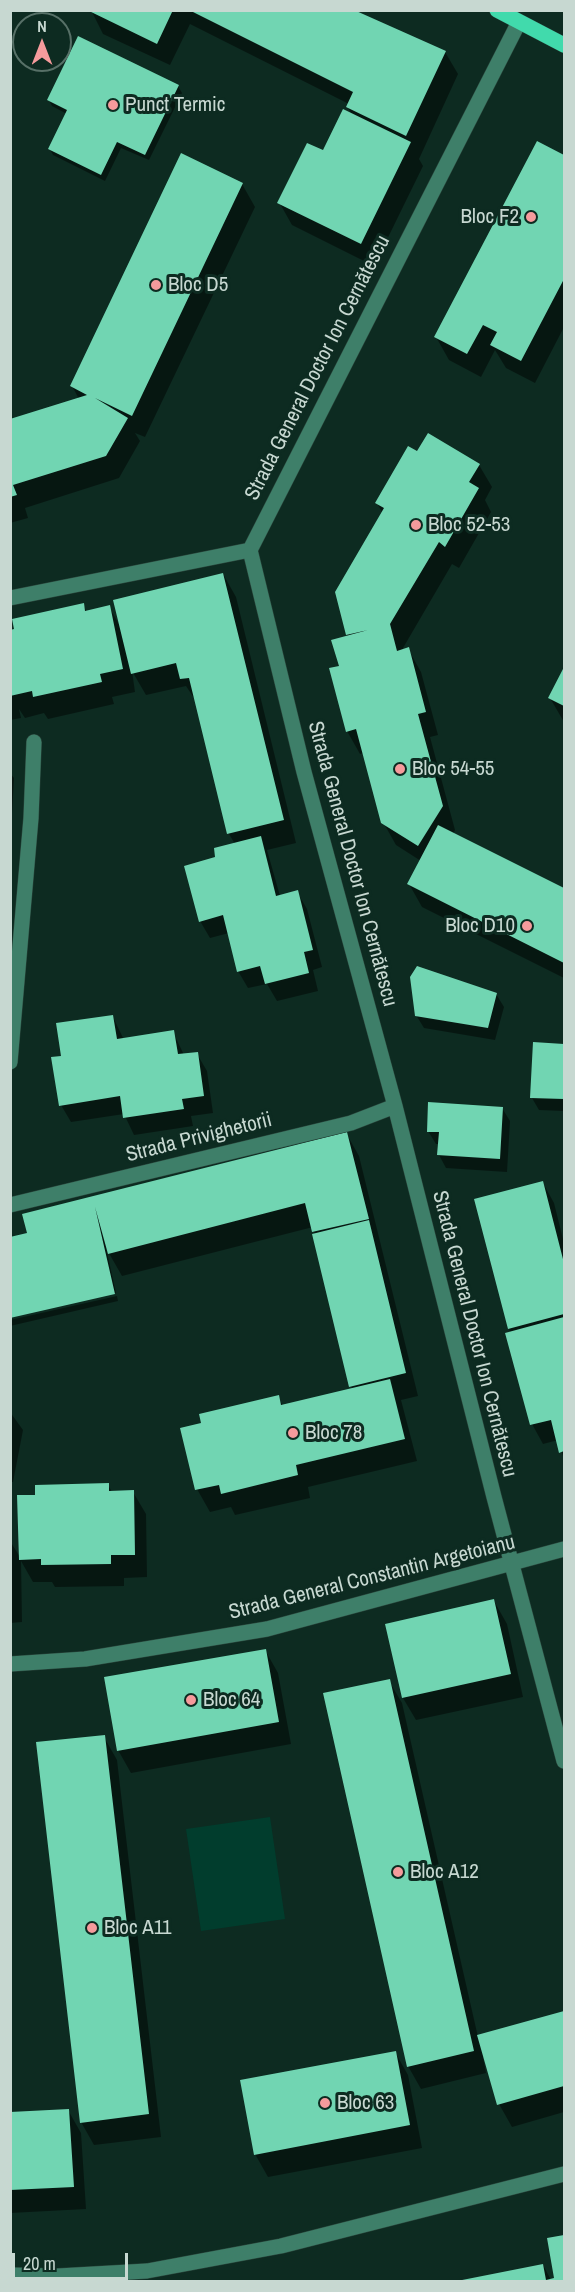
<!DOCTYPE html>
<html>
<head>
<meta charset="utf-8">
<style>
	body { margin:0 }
	#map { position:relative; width:575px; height:2292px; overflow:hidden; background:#0d2b21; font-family:"Archivo Narrow",sans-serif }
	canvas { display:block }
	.frame { position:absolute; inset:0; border:12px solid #c7d8d1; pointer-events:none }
	.north { position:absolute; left:12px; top:12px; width:60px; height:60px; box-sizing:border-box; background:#0d2b21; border:2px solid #577067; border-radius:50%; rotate:0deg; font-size:16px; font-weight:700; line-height:24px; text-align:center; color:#c7d8d1 }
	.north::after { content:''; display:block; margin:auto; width:21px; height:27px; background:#f59b9c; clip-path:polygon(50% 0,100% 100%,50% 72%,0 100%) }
	.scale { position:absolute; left:12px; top:2253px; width:116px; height:27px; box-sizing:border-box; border:3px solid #c7d8d1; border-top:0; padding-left:8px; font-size:18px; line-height:21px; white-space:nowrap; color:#c7d8d1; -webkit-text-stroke:4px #0d2b21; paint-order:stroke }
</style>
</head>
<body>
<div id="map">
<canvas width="575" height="2292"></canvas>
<div class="frame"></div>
<div class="north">N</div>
<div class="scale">20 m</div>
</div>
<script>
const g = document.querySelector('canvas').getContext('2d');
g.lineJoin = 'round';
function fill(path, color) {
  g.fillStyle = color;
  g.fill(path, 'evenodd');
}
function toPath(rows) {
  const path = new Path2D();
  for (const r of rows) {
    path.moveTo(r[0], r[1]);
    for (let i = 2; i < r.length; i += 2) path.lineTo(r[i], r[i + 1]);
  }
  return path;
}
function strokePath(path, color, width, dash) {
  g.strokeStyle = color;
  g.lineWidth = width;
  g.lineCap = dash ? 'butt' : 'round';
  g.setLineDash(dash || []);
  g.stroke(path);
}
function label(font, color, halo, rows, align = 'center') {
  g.font = font + ' "Archivo Narrow",sans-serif';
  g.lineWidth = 6;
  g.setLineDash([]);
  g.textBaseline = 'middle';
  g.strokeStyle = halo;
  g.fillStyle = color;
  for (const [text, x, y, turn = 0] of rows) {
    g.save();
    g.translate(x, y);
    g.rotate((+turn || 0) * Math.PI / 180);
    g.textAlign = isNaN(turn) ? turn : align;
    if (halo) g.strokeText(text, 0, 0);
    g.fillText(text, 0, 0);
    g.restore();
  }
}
const green = toPath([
	[270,1817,285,1919,201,1931,186,1829]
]);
const shadow = toPath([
	[91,10,350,10,445,52,458,74,419,159,423,166,374,266,292,225,279,202,352,116,348,107,349,104,190,24,170,65,103,34],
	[178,86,182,93,149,160,121,148,105,181,53,155,50,149,67,114,52,106,49,100],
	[538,143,564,157,564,327,535,383,506,368,495,350,481,377,449,360,436,337],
	[242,184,255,207,145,437,135,433,140,441,119,478,25,508,28,518,10,523,10,421,79,399,72,386],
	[418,453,479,465,492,487,485,500,491,512,459,568,452,564,403,648,403,650,408,649,421,672,438,735,430,737,455,830,453,834,564,890,564,978,422,907,409,884,421,861,396,845,383,822,364,753,360,754,347,731,341,667,347,634,383,514,377,503],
	[223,574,236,597,296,843,267,850,280,896,297,892,307,909,322,967,313,970,318,991,277,1001,267,984,248,988,238,971,229,933,210,938,200,921,217,858,235,844,229,834,196,701,186,686,146,695,132,671,135,692,112,697,114,704,48,719,44,713,25,718,19,709,21,718,10,720,10,631,83,605,87,612,109,607,120,626],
	[564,671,564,722,550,698],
	[10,773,14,778,12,813,10,813],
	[496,994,504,1007,495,1040,424,1028,416,1015],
	[113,1017,124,1040,173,1032,184,1055,197,1054,207,1071,213,1113,191,1116,193,1126,134,1135,124,1114,71,1122,61,1105,62,1057],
	[534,1044,564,1045,564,1111,539,1110,532,1098],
	[502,1108,510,1121,507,1172,446,1168,439,1155,440,1144,436,1144,428,1131],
	[346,1133,359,1156,418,1396,401,1400,417,1461,308,1487,310,1498,235,1515,231,1507,210,1512,197,1489,203,1424,278,1397,283,1406,352,1389,313,1227,122,1276,106,1248,116,1293,10,1317,29,1234,24,1215],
	[543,1183,554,1203,564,1243,564,1459,558,1440,543,1444,532,1424,509,1328],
	[117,1296,118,1301,10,1326,10,1320],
	[10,1412,23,1430,13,1482,10,1482],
	[108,1485,112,1492,133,1492,146,1514,147,1577,124,1578,124,1586,55,1587,52,1582,33,1582,21,1561,22,1622,10,1623,10,1541,20,1557,37,1496],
	[494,1601,507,1624,523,1697,416,1720,403,1698,387,1625],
	[265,1650,278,1673,291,1744,131,1773,118,1750],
	[389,1681,402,1703,478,2037,564,2013,564,2112,512,2127,499,2104,485,2057,483,2057,486,2073,421,2089,408,2066],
	[104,1737,117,1760,161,2137,94,2145,81,2122],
	[395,2052,408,2075,422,2148,268,2177,255,2154],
	[68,2110,81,2133,86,2209,10,2213,10,2113],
	[564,2236,564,2282,455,2282,543,2265,551,2280,556,2280,549,2239]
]);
const building = toPath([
	[87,10,173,10,157,44],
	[189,10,354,10,446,51,406,136,346,107,353,92],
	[78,36,179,85,145,155,117,142,101,175,48,149,67,110,47,100],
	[343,109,411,142,361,244,277,203,307,143,323,150],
	[537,141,564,155,564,279,521,361,490,345,497,332,483,325,467,354,434,337],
	[181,153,243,183,132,416,95,398,128,418,106,456,13,485,17,495,10,497,10,419,87,395,70,386],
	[428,433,480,464,469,482,479,488,445,547,439,542,390,624,397,651,409,647,426,712,418,714,443,806,418,846,381,823,356,729,346,732,329,668,339,666,331,640,368,630,346,635,335,592,384,508,375,503,408,446,417,451],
	[223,573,284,820,227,834,189,678,180,679,176,663,131,674,113,600],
	[84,603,85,611,110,605,123,669,100,674,102,682,33,697,32,691,10,696,10,630,14,629,12,619],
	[564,667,564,706,548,698],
	[438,825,564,888,564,963,407,884],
	[261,836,276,896,298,890,313,950,304,952,309,973,265,984,260,966,237,972,223,915,199,922,184,866,215,857,214,848],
	[417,966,497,993,488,1028,415,1016,410,977],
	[113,1015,117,1039,174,1030,178,1054,198,1052,204,1096,182,1099,184,1109,123,1118,120,1096,59,1106,51,1057,61,1056,56,1023],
	[533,1042,564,1044,564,1099,530,1098],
	[428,1102,503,1107,500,1159,437,1155,439,1132,427,1132],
	[347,1132,369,1219,312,1232,305,1203,108,1254,95,1207,115,1294,10,1318,10,1237,27,1233,22,1214],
	[543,1181,564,1263,564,1314,508,1329,474,1199],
	[369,1220,406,1373,349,1387,312,1234],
	[564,1317,564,1451,559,1453,551,1420,530,1425,505,1333],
	[390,1379,405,1439,296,1465,298,1475,221,1494,219,1485,195,1490,180,1428,201,1423,199,1414,279,1395,281,1405],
	[109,1483,109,1491,134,1490,135,1555,111,1555,111,1564,41,1565,41,1559,19,1560,17,1495,35,1495,35,1485],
	[494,1599,511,1674,402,1698,385,1624],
	[266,1649,279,1722,117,1751,104,1677],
	[390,1679,474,2051,407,2067,323,1693],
	[105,1735,149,2114,80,2123,36,1742],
	[564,2011,564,2086,497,2105,477,2035],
	[396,2051,410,2125,254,2155,240,2080],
	[69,2109,74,2187,10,2190,10,2112],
	[564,2235,564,2282,452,2282,543,2264,546,2280,554,2278,547,2238]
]);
const minor = toPath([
	[519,22,250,550,304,772,395,1106,494,1497,564,1761],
	[10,598,250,550],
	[10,1062,31,818,34,742],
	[10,1205,351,1123,395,1106],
	[10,1664,85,1659,267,1629,564,1549],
	[10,2275,58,2276,147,2271,281,2246,564,2174]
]);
const major = toPath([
	[497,10,564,45]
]);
const markers = [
	[113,105,6,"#f59b9c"],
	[531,217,6,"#f59b9c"],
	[156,285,6,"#f59b9c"],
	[416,525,6,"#f59b9c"],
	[400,769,6,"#f59b9c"],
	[527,926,6,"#f59b9c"],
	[293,1433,6,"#f59b9c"],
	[191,1700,6,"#f59b9c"],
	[398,1872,6,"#f59b9c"],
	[92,1928,6,"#f59b9c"],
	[325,2103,6,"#f59b9c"]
];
const poiNames = [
	["Punct Termic",125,105],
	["Bloc F2",519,217,"right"],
	["Bloc D5",168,285],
	["Bloc 52-53",428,525],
	["Bloc 54-55",412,769],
	["Bloc D10",515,926,"right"],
	["Bloc 78",305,1433],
	["Bloc 64",203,1700],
	["Bloc A12",410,1872],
	["Bloc A11",104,1928],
	["Bloc 63",337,2103]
];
const streetNames = [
	["Strada General Doctor Ion Cernătescu",318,368,-63],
	["Strada General Doctor Ion Cernătescu",352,864,75],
	["Strada Privighetorii",199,1138,-14],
	["Strada General Doctor Ion Cernătescu",474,1334,76],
	["Strada General Constantin Argetoianu",372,1578,-14]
];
fill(green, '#013d2d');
fill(shadow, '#0007');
fill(building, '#71d5b2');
strokePath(minor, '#2b473d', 16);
strokePath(major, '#2b473d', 16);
strokePath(minor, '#3e7f69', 15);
strokePath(major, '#41daac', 15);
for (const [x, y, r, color] of markers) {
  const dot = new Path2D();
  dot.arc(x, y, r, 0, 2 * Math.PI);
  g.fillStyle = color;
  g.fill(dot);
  strokePath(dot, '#0d2b21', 2);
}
label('21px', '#c7d8d1', '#0d2b21', poiNames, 'left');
label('21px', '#c7d8d1', '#0d2b21', streetNames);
</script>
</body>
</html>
